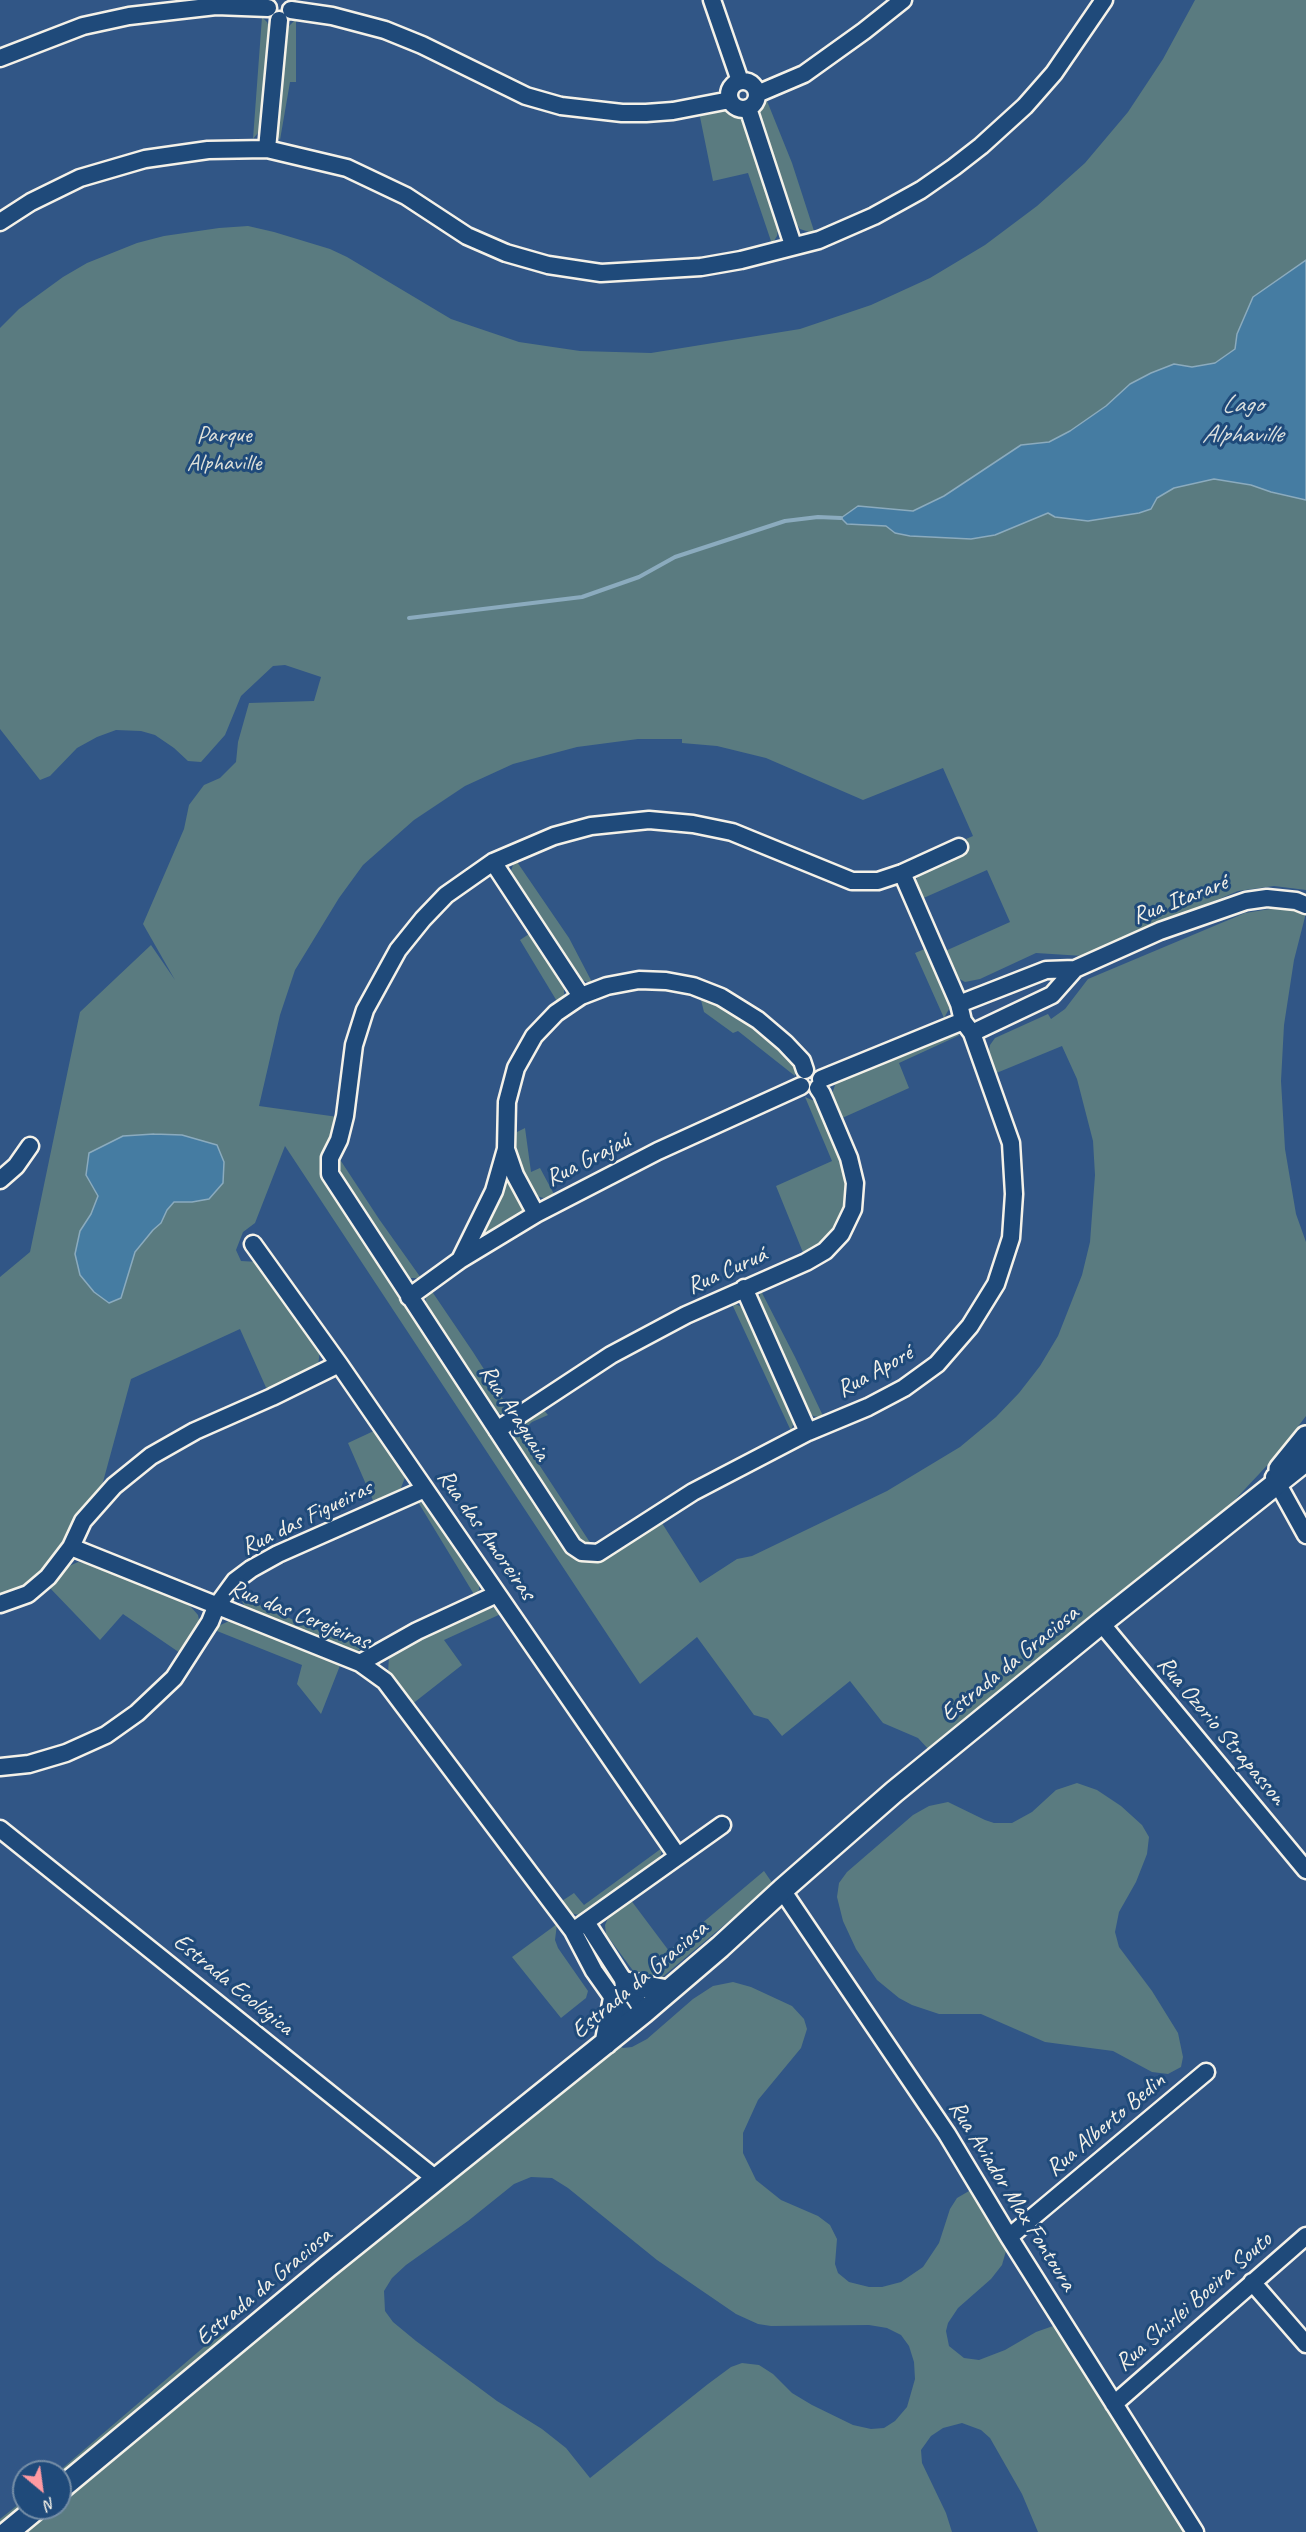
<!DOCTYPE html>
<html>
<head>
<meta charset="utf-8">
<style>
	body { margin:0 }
	#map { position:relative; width:1306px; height:2532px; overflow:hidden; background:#315686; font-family:Caveat,sans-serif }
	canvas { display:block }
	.north { position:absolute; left:12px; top:2460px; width:60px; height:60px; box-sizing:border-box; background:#1f4a7a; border:2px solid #748da6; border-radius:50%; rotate:151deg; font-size:16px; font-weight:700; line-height:24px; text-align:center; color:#f4f1e8 }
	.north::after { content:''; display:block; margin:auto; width:21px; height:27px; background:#ff9aa2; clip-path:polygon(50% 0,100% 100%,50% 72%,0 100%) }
</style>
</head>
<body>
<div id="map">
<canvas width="1306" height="2532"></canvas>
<div class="north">N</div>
</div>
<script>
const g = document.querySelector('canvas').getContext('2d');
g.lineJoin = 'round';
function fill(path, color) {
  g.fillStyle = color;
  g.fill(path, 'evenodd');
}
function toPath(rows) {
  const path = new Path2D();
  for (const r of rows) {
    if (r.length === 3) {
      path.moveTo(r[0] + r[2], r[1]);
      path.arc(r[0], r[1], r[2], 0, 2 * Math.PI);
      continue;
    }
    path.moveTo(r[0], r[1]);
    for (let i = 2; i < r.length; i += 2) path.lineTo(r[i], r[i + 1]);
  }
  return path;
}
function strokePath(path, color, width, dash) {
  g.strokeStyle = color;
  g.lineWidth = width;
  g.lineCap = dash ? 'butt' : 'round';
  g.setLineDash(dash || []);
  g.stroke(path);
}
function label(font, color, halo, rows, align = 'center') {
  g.font = font + ' Caveat,sans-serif';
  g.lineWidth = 6;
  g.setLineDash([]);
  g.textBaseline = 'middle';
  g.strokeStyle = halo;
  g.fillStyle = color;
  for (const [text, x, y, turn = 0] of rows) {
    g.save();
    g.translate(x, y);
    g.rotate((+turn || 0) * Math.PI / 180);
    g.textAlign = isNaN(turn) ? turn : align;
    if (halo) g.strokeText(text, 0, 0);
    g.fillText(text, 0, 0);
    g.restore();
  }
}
const green = toPath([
	[1195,0,1306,0,1306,890,1274,886,1238,891,1083,956,1036,953,980,979,965,982,954,976,943,952,1010,922,987,870,919,900,914,884,920,872,963,855,969,848,966,839,973,836,943,768,863,800,766,758,717,746,682,743,682,739,638,739,577,747,513,764,465,786,414,820,363,865,339,898,295,970,280,1015,259,1106,338,1117,337,1126,325,1153,573,1554,660,1520,700,1583,737,1559,752,1556,887,1491,960,1447,996,1417,1019,1393,1040,1366,1058,1336,1082,1275,1090,1242,1095,1175,1093,1141,1077,1079,1062,1046,994,1074,988,1056,990,1045,995,1038,1048,1014,1051,1019,1065,1009,1088,979,1245,913,1270,909,1290,909,1306,913,1294,960,1284,1025,1281,1081,1285,1149,1296,1214,1306,1242,1306,1416,1274,1458,1216,1520,931,1752,918,1738,883,1723,850,1681,782,1736,768,1719,754,1715,697,1637,640,1684,285,1146,255,1223,243,1232,236,1250,241,1261,259,1262,320,1350,318,1366,268,1392,240,1329,131,1379,100,1493,56,1558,37,1580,0,1600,0,1277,30,1252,80,1012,151,945,175,980,143,924,184,829,189,805,204,785,220,778,236,762,238,742,249,703,314,701,321,677,285,665,273,666,241,696,225,735,201,762,188,761,174,748,155,735,141,731,116,730,97,737,77,748,50,776,40,780,0,729,0,328,19,309,63,277,87,263,137,243,164,236,219,228,248,226,274,232,330,249,347,257,451,319,519,342,580,351,651,353,800,329,871,305,930,278,985,245,1037,206,1085,163,1128,112,1163,59],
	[262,17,267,22,271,32,262,128,253,139],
	[296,19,296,82,290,82,280,140,276,134,285,30],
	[765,96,792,163,815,234,800,229,792,217,757,113,758,107],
	[730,108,742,115,779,223,777,236,772,244,748,173,713,181,699,112],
	[515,859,569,938,593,984,579,979,510,874],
	[532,932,564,984,564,995,558,1003,520,940],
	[927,948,949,998,949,1009,944,1018,915,953],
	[700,996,721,1005,763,1032,795,1065,795,1076,738,1031,733,1033,704,1012],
	[954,1033,960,1035,899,1063,909,1088,840,1119,832,1094,835,1085,841,1078],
	[805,1097,819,1103,844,1156,848,1197,841,1221,825,1242,804,1255,776,1186,832,1161],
	[525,1128,531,1172,540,1168,555,1196,543,1198,532,1194,517,1162,511,1135],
	[337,1155,379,1219,421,1278,410,1278,403,1274,343,1187,335,1164],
	[506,1163,522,1204,522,1211,520,1215,478,1240],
	[431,1290,473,1352,512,1413,503,1414,494,1412,425,1308,426,1298],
	[761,1291,795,1357,824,1418,813,1416,808,1411,758,1302],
	[731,1302,744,1308,795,1418,791,1431],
	[541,1407,548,1415,532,1422,519,1434,593,1547,581,1544,513,1440,517,1426],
	[378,1429,406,1475,399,1493,375,1505,348,1443],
	[418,1502,426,1504,480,1580,479,1590,475,1596],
	[78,1562,90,1564,181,1600,191,1607,198,1615,200,1625,183,1655,123,1614,100,1640,49,1587,67,1567],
	[240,1597,315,1629,368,1647,352,1653,247,1611],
	[494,1608,503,1613,444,1640,462,1665,411,1705,388,1674,389,1656,394,1650,481,1609],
	[229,1621,341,1663,321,1714,297,1684,302,1665,212,1629],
	[1077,1783,1097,1790,1121,1806,1142,1825,1149,1837,1147,1854,1136,1882,1119,1912,1115,1932,1119,1947,1152,1991,1178,2033,1183,2057,1181,2067,1168,2074,1152,2072,1113,2051,1045,2042,981,2014,939,2014,912,2005,899,1998,877,1980,856,1949,843,1921,837,1897,839,1883,847,1872,913,1815,929,1806,948,1802,985,1820,994,1823,1012,1823,1032,1812,1056,1790],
	[662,1848,659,1862,583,1916,570,1913,559,1903,574,1893,584,1905],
	[764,1871,773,1884,660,1979,637,1976,606,1934,605,1925,609,1916,630,1899,669,1951],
	[557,1924,555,1940,558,1948,588,1991,586,1998,561,2018,512,1957],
	[733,1982,751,1987,792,2006,804,2019,807,2029,801,2048,758,2100,743,2133,743,2153,756,2180,781,2200,818,2216,830,2225,837,2239,835,2264,838,2273,849,2282,869,2287,882,2287,901,2282,923,2267,939,2243,950,2209,957,2198,969,2191,979,2194,1005,2236,1006,2251,1002,2265,991,2279,958,2308,948,2323,946,2331,949,2346,964,2358,979,2360,1005,2350,1036,2332,1053,2326,1063,2326,1199,2532,1038,2532,1022,2494,990,2438,981,2430,962,2423,943,2428,931,2436,921,2450,922,2463,946,2513,952,2532,0,2532,0,2519,24,2500,24,2508,60,2508,58,2472,205,2346,323,2270,610,2040,623,2048,632,2047,647,2039,693,1999,713,1986],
	[531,2177,552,2178,568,2188,657,2260,736,2314,758,2324,771,2326,869,2325,887,2328,901,2335,909,2346,914,2362,915,2379,907,2407,895,2421,884,2428,871,2429,853,2425,812,2405,792,2393,773,2374,759,2365,742,2363,731,2367,708,2384,590,2478,566,2448,542,2429,497,2401,416,2341,393,2322,385,2311,384,2291,392,2278,406,2265,468,2221,514,2184]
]);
const water = toPath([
	[1306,260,1306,500,1271,492,1251,485,1214,479,1174,488,1157,498,1151,509,1139,513,1088,521,1055,517,1048,513,995,535,971,539,910,536,895,533,886,526,847,524,841,518,858,506,913,511,944,496,1021,445,1049,442,1070,431,1106,406,1130,384,1151,373,1174,364,1192,367,1215,363,1235,349,1237,334,1253,297,1306,260],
	[154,1134,182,1135,217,1145,224,1162,223,1183,209,1199,192,1202,174,1202,167,1210,161,1223,153,1230,135,1252,121,1298,109,1303,94,1292,80,1275,75,1254,80,1231,91,1214,98,1196,86,1175,89,1153,123,1136,154,1134]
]);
const stream = toPath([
	[409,618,582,597,639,577,675,557,785,521,818,517,841,518]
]);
const minor = toPath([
	[712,0,740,81],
	[291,10,332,16,385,30,422,45,526,96,561,106,622,113,646,113,673,111,730,100],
	[0,58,83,26,129,16,216,6,268,8],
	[743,95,14],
	[757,94,804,74,864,31,903,0],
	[748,108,793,245],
	[267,149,279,20],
	[0,222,31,202,80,178,145,159,208,150,267,149,347,168,406,196,467,236,506,253,548,265,601,273,701,267,741,260,819,240,874,216,921,190,954,167,981,146,1025,106,1054,73,1104,0],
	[493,862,581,996],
	[902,873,959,1004,963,1021,972,1033,1011,1143,1014,1194,1011,1238,996,1284,970,1326,937,1364,904,1388,868,1407,808,1432,693,1492,598,1553,582,1552,573,1546,330,1174,330,1158,339,1140,345,1116,354,1045,365,1010,398,950,423,919,446,895,493,862,554,836,591,826,649,820,693,824,732,832,852,881,878,881,902,873,959,847],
	[959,1004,1046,970,1075,969,1160,931,1246,901,1267,898,1296,901,1306,905],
	[972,1033,1052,995,1075,969],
	[821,1079,963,1021],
	[506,1149,515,1175,536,1214],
	[0,1180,16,1166,30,1146],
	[253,1244,339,1364,677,1855],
	[460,1260,494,1191,506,1149,507,1102,516,1068,534,1036,556,1013,581,996,607,986,639,980,666,981,693,986,721,997,758,1020,785,1043,802,1061,805,1070],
	[744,1288,808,1432],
	[409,1297,460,1260,536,1214,658,1151,801,1086],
	[497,1430,611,1355,686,1315,806,1262,825,1251,841,1234,853,1209,855,1183,849,1158,822,1094,818,1088],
	[1274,1477,1306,1535],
	[71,1547,360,1663,385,1681,573,1931,594,1971,630,2022],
	[0,1604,28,1594,48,1577,71,1547,83,1521,114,1486,151,1456,195,1431,272,1397,339,1364],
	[1101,1623,1306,1870],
	[360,1663,417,1631,497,1594],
	[0,1767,29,1764,66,1753,106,1735,137,1713,174,1678,210,1622,216,1607,235,1581,251,1569,278,1554,425,1489],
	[0,1829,436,2179],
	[782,1890,947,2134,1009,2237,1195,2532],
	[586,1922,644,2012],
	[573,1931,722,1825],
	[1009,2237,1206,2072],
	[1252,2282,1306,2344],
	[1114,2404,1306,2236]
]);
const major = toPath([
	[1280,1469,1306,1437],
	[626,1983,667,1991],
	[606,2043,614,2001],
	[60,2489,327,2267,644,2012,720,1947,782,1890,894,1792,1101,1623,1306,1460],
	[8,2532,37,2508]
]);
const parkNames = [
	["Parque",224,436],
	["Alphaville",224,464]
];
const streetNames = [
	["Rua Itararé",1180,900,-21],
	["Rua Grajaú",588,1160,-27],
	["Rua Curuá",727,1271,-24],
	["Rua Aporé",875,1372,-29],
	["Rua Araguaia",514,1413,57],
	["Rua das Figueiras",307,1518,-26],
	["Rua das Amoreiras",486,1535,55],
	["Rua das Cerejeiras",299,1615,22],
	["Estrada da Graciosa",1010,1664,-39],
	["Rua Ozorio Strapasson",1221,1731,50],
	["Estrada da Graciosa",640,1980,-40],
	["Estrada Ecológica",233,1985,39],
	["Rua Alberto Bedin",1106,2125,-40],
	["Rua Aviador Max Fontoura",1012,2196,58],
	["Estrada da Graciosa",264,2287,-40],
	["Rua Shirlei Boeira Souto",1194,2302,-41]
];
const waterNames = [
	["Lago",1242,405],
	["Alphaville",1242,435]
];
fill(green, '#5a7b80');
fill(water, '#457ca2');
strokePath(water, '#8babbe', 1.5);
strokePath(stream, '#8babbe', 4);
strokePath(minor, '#f4f1e8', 21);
strokePath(major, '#f4f1e8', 26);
strokePath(minor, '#1f4a7a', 16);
strokePath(major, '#1f4a7a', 21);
label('24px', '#dddfd8', '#1f4a7a', parkNames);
label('24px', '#f4f1e8', '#1f4a7a', streetNames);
label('italic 26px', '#dadfde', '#1f4a7a', waterNames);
</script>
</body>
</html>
